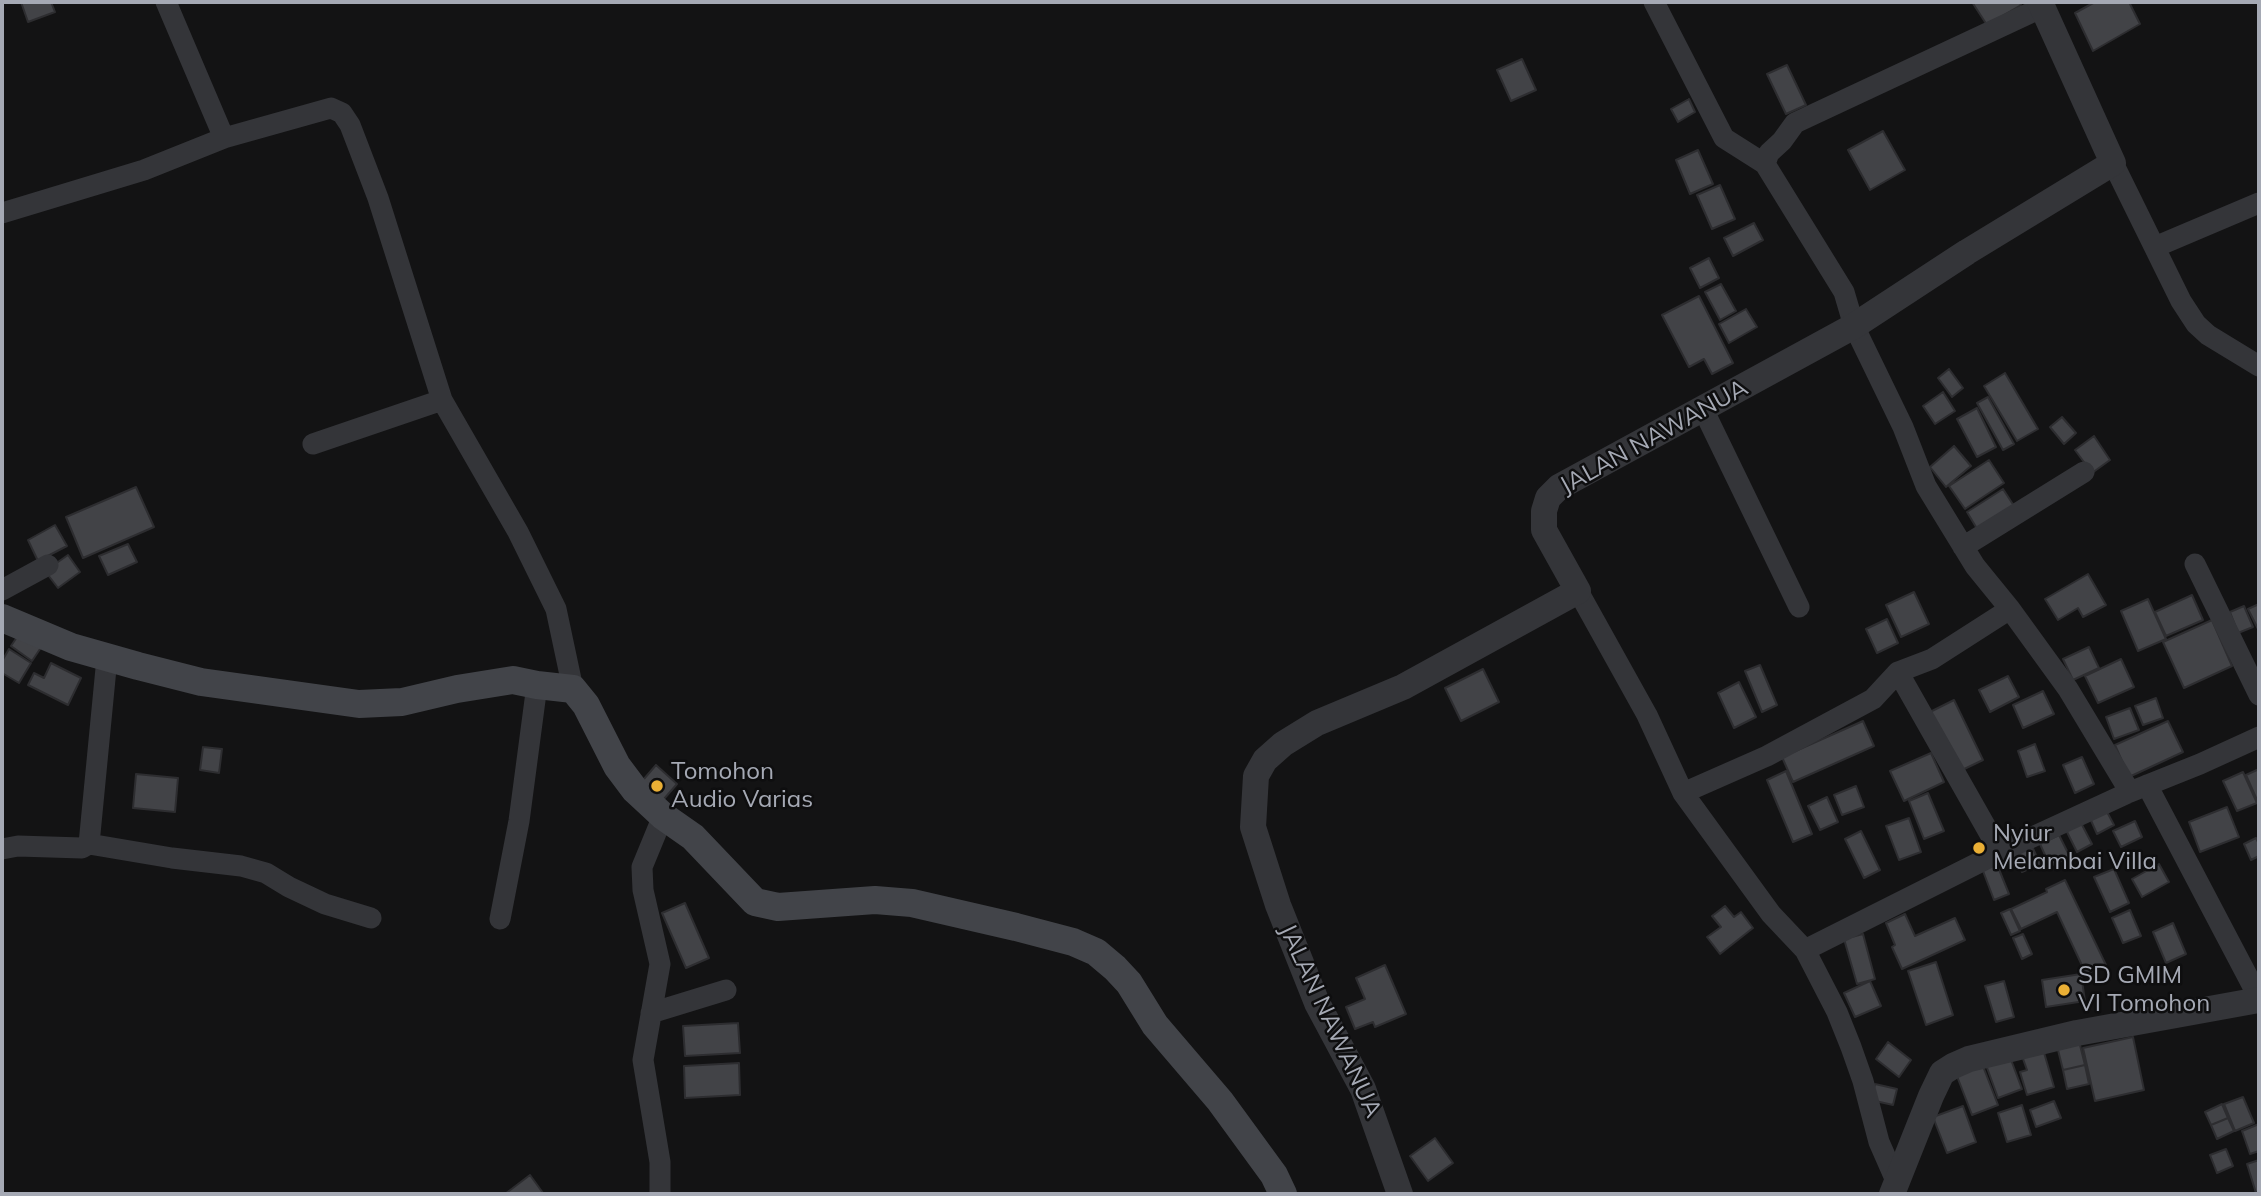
<!DOCTYPE html>
<html>
<head>
<meta charset="utf-8">
<style>
	body { margin:0 }
	#map { position:relative; width:2261px; height:1196px; overflow:hidden; background:#131314; font-family:Mulish,sans-serif }
	canvas { display:block }
	.frame { position:absolute; inset:0; border:4px solid #a5a9b4; pointer-events:none }
</style>
</head>
<body>
<div id="map">
<canvas width="2261" height="1196"></canvas>
<div class="frame"></div>
</div>
<script>
const g = document.querySelector('canvas').getContext('2d');
g.lineJoin = 'round';
function fill(path, color) {
  g.fillStyle = color;
  g.fill(path, 'evenodd');
}
function toPath(rows) {
  const path = new Path2D();
  for (const r of rows) {
    path.moveTo(r[0], r[1]);
    for (let i = 2; i < r.length; i += 2) path.lineTo(r[i], r[i + 1]);
  }
  return path;
}
function strokePath(path, color, width, dash) {
  g.strokeStyle = color;
  g.lineWidth = width;
  g.lineCap = dash ? 'butt' : 'round';
  g.setLineDash(dash || []);
  g.stroke(path);
}
function label(font, color, halo, rows, align = 'center') {
  g.font = font + ' Mulish,sans-serif';
  g.lineWidth = 5;
  g.setLineDash([]);
  g.textBaseline = 'middle';
  g.strokeStyle = halo;
  g.fillStyle = color;
  for (const [text, x, y, turn = 0] of rows) {
    g.save();
    g.translate(x, y);
    g.rotate((+turn || 0) * Math.PI / 180);
    g.textAlign = isNaN(turn) ? turn : align;
    if (halo) g.strokeText(text, 0, 0);
    g.fillText(text, 0, 0);
    g.restore();
  }
}
const building = toPath([
	[21,2,51,2,55,12,28,22,21,2],
	[1972,2,2019,2,2021,5,1987,25,1972,2],
	[2095,2,2129,2,2140,24,2093,51,2075,13,2095,2],
	[1522,59,1536,90,1511,101,1497,70,1522,59],
	[1787,65,1806,105,1786,114,1767,74,1787,65],
	[1689,99,1695,112,1678,122,1671,109,1689,99],
	[1883,131,1905,170,1870,190,1848,150,1883,131],
	[1698,150,1713,184,1690,194,1676,160,1698,150],
	[1720,185,1735,219,1712,229,1697,195,1720,185],
	[1754,223,1763,240,1733,256,1724,238,1754,223],
	[1709,258,1719,278,1700,288,1690,268,1709,258],
	[1721,284,1736,311,1720,320,1705,292,1721,284],
	[1699,296,1733,363,1712,374,1704,359,1689,367,1662,315,1699,296],
	[1746,309,1757,327,1729,343,1719,324,1746,309],
	[1949,369,1963,388,1952,397,1938,378,1949,369],
	[2005,373,2038,429,2017,441,1984,386,2005,373],
	[1943,392,1955,411,1935,424,1923,406,1943,392],
	[1988,397,2014,444,2003,450,1977,403,1988,397],
	[1977,408,1996,447,1977,457,1957,419,1977,408],
	[2062,417,2076,433,2064,444,2050,427,2062,417],
	[2094,436,2110,460,2092,473,2075,450,2094,436],
	[1954,446,1971,466,1946,487,1930,467,1954,446],
	[1989,460,2004,483,1965,509,1949,486,1989,460],
	[136,487,154,527,83,558,66,517,136,487],
	[2003,489,2016,509,1979,532,1967,512,2003,489],
	[55,525,67,546,38,561,28,540,55,525],
	[128,544,137,562,108,575,99,556,128,544],
	[68,555,80,572,58,588,45,571,68,555],
	[2088,574,2106,605,2083,617,2078,608,2058,620,2045,599,2088,574],
	[1914,592,1929,624,1901,637,1886,605,1914,592],
	[2192,595,2203,620,2166,636,2155,612,2192,595],
	[2148,599,2166,639,2138,651,2121,611,2148,599],
	[2259,604,2259,631,2248,609,2259,604],
	[2244,606,2253,627,2238,633,2230,612,2244,606],
	[1887,619,1898,643,1877,653,1866,629,1887,619],
	[2212,620,2232,666,2184,688,2163,642,2212,620],
	[23,628,44,643,32,661,11,646,23,628],
	[2089,647,2099,668,2073,680,2063,659,2089,647],
	[9,649,31,663,19,683,2,673,2,661,9,649],
	[2121,659,2134,687,2098,703,2085,676,2121,659],
	[51,663,81,678,68,705,28,685,34,673,44,678,51,663],
	[1760,665,1777,705,1762,712,1745,671,1760,665],
	[1483,669,1499,702,1461,721,1445,688,1483,669],
	[2008,676,2019,697,1990,712,1979,690,2008,676],
	[1739,682,1756,717,1734,728,1718,693,1739,682],
	[2043,691,2054,714,2023,728,2013,705,2043,691],
	[2156,698,2163,718,2143,725,2135,706,2156,698],
	[1954,700,1983,760,1958,772,1928,713,1954,700],
	[2130,708,2139,730,2114,739,2106,717,2130,708],
	[1863,721,1874,746,1793,782,1782,757,1863,721],
	[2168,721,2183,752,2129,777,2115,745,2168,721],
	[2035,744,2045,771,2027,777,2018,751,2035,744],
	[203,747,222,749,219,773,200,770,203,747],
	[1931,753,1944,782,1904,801,1890,771,1931,753],
	[2082,757,2094,784,2075,793,2063,765,2082,757],
	[656,765,677,784,657,807,637,787,656,765],
	[2259,769,2259,798,2257,800,2246,775,2259,769],
	[1786,771,1812,834,1793,842,1767,780,1786,771],
	[2243,772,2257,803,2237,811,2223,781,2243,772],
	[136,774,178,778,175,812,133,808,136,774],
	[1856,786,1864,807,1842,815,1834,795,1856,786],
	[1928,793,1944,831,1924,839,1909,801,1928,793],
	[1827,797,1838,822,1820,830,1808,806,1827,797],
	[2227,807,2239,837,2200,852,2189,822,2227,807],
	[2105,808,2114,825,2097,834,2089,816,2105,808],
	[1909,818,1921,852,1899,860,1886,826,1909,818],
	[2080,821,2092,844,2077,852,2065,828,2080,821],
	[2135,821,2142,837,2121,847,2113,831,2135,821],
	[1861,831,1880,870,1864,878,1845,839,1861,831],
	[2059,835,2070,857,2050,866,2040,844,2059,835],
	[2256,838,2259,844,2259,856,2251,860,2244,844,2256,838],
	[2031,844,2040,864,2022,872,2013,852,2031,844],
	[1994,857,2009,894,1994,900,1980,863,1994,857],
	[2159,864,2169,882,2142,897,2132,879,2159,864],
	[2114,869,2129,903,2110,912,2094,877,2114,869],
	[2065,880,2106,965,2086,974,2057,912,2021,929,2011,909,2047,892,2046,889,2065,880],
	[685,903,709,958,686,968,662,913,685,903],
	[1725,906,1734,917,1741,912,1753,928,1720,954,1707,937,1721,927,1712,916,1725,906],
	[2010,909,2020,931,2011,935,2001,913,2010,909],
	[2130,910,2141,936,2123,943,2112,918,2130,910],
	[1905,914,1915,936,1955,918,1965,940,1902,969,1892,947,1895,945,1886,923,1905,914],
	[2173,923,2186,954,2166,963,2153,932,2173,923],
	[1863,934,1875,979,1857,984,1844,939,1863,934],
	[2023,934,2032,954,2022,959,2013,938,2023,934],
	[1936,962,1953,1015,1926,1025,1908,971,1936,962],
	[1385,965,1406,1014,1375,1027,1373,1022,1355,1029,1346,1007,1365,999,1356,978,1385,965],
	[2081,974,2085,1001,2046,1007,2042,980,2081,974],
	[1870,981,1881,1006,1855,1017,1844,993,1870,981],
	[2004,981,2014,1017,1996,1022,1985,986,2004,981],
	[738,1023,740,1053,685,1056,683,1026,738,1023],
	[2078,1037,2085,1065,2063,1070,2056,1042,2078,1037],
	[2133,1037,2144,1090,2095,1101,2083,1048,2133,1037],
	[1888,1042,1911,1060,1899,1077,1876,1059,1888,1042],
	[2043,1049,2054,1087,2027,1095,2020,1072,2027,1070,2022,1056,2043,1049],
	[2010,1057,2022,1089,1998,1098,1986,1065,2010,1057],
	[1981,1061,1998,1105,1972,1115,1955,1071,1981,1061],
	[739,1063,740,1095,685,1098,684,1066,739,1063],
	[2085,1065,2089,1084,2067,1089,2063,1070,2085,1065],
	[1875,1084,1897,1089,1893,1105,1871,1100,1875,1084],
	[2243,1097,2254,1123,2235,1131,2224,1104,2243,1097],
	[2054,1101,2061,1118,2036,1127,2030,1110,2054,1101],
	[2222,1104,2228,1118,2211,1125,2205,1112,2222,1104],
	[2022,1105,2031,1135,2007,1142,1998,1113,2022,1105],
	[1963,1106,1976,1142,1947,1153,1933,1117,1963,1106],
	[2228,1118,2234,1131,2217,1139,2211,1125,2228,1118],
	[2259,1124,2259,1151,2250,1154,2242,1131,2259,1124],
	[1435,1138,1453,1163,1428,1181,1410,1156,1435,1138],
	[2226,1149,2233,1166,2217,1173,2210,1155,2226,1149],
	[2259,1160,2259,1192,2256,1193,2247,1164,2259,1160],
	[530,1175,543,1193,505,1194,530,1175]
]);
const minor = toPath([
	[166,2,224,138,331,108,342,113,350,125,378,198,442,400,518,532,556,609,573,689],
	[1654,2,1724,138,1765,164],
	[2113,163,2181,301,2196,324,2208,335,2259,366],
	[2,213,144,170,224,138],
	[2155,247,2259,203],
	[1703,409,1799,607],
	[313,444,442,400],
	[1963,547,2084,472],
	[2195,564,2259,695],
	[2,590,48,565],
	[1578,591,1647,715,1683,793,1771,914,1805,950,2000,852,2130,792,2200,764,2259,737],
	[2010,609,2068,689,2130,792],
	[1898,672,2000,852],
	[2147,785,2259,998],
	[1683,793,1767,756,1873,699,1898,672,1932,659,2010,609,1975,566,1926,486,1903,427,1854,326,1844,292,1765,164,1769,153,1782,141,1795,123,2043,7],
	[89,844,172,858,241,866,266,873,289,887,325,904,371,918],
	[2,849,18,846,82,848,89,844,107,658],
	[500,919,519,821,537,685],
	[1805,950,1837,1012,1851,1047,1863,1081,1879,1142,1897,1183],
	[651,1013,726,990],
	[660,1194,660,1162,643,1060,660,964,643,890,642,867,663,816]
]);
const tertiary = toPath([
	[1400,1194,1363,1089,1317,1003,1278,905,1253,827,1256,776,1265,760,1283,744,1317,723,1403,687,1578,591,1544,530,1544,511,1548,498,1559,487,1854,326,1967,252,2113,163,2040,2],
	[1892,1194,1931,1096,1942,1073,1953,1066,1969,1059,2077,1033,2259,1000]
]);
const secondary = toPath([
	[2,618,71,647,138,666,201,682,359,704,402,702,457,689,513,680,537,685,573,689,586,705,617,766,635,790,663,816,693,837,755,902,778,907,875,900,912,903,1016,927,1073,942,1096,952,1115,968,1129,983,1155,1025,1220,1101,1274,1175,1283,1194]
]);
const markers = [
	[657,786,7,"#eaaf35"],
	[1979,848,7,"#eaaf35"],
	[2064,990,7,"#eaaf35"]
];
const streetNames = [
	["JALAN NAWANUA",1654,437,-29],
	["JALAN NAWANUA",1330,1021,65]
];
const poiNames = [
	["Tomohon",671,772],
	["Audio Varias",671,800],
	["Nyiur",1993,834],
	["Melambai Villa",1993,862],
	["SD GMIM",2078,976],
	["VI Tomohon",2078,1004]
];
fill(building, '#424347');
strokePath(building, '#2d2d30', 2);
strokePath(minor, '#343539', 21);
strokePath(tertiary, '#343539', 26);
strokePath(secondary, '#424449', 28);
for (const [x, y, r, color] of markers) {
  const dot = new Path2D();
  dot.arc(x, y, r, 0, 2 * Math.PI);
  g.fillStyle = color;
  g.fill(dot);
  strokePath(dot, '#0e0e0f', 2.5);
}
label('24px', '#a5a9b4', '#0e0e0f', streetNames);
label('24px', '#a5a9b4', '#0e0e0f', poiNames, 'left');
</script>
</body>
</html>
